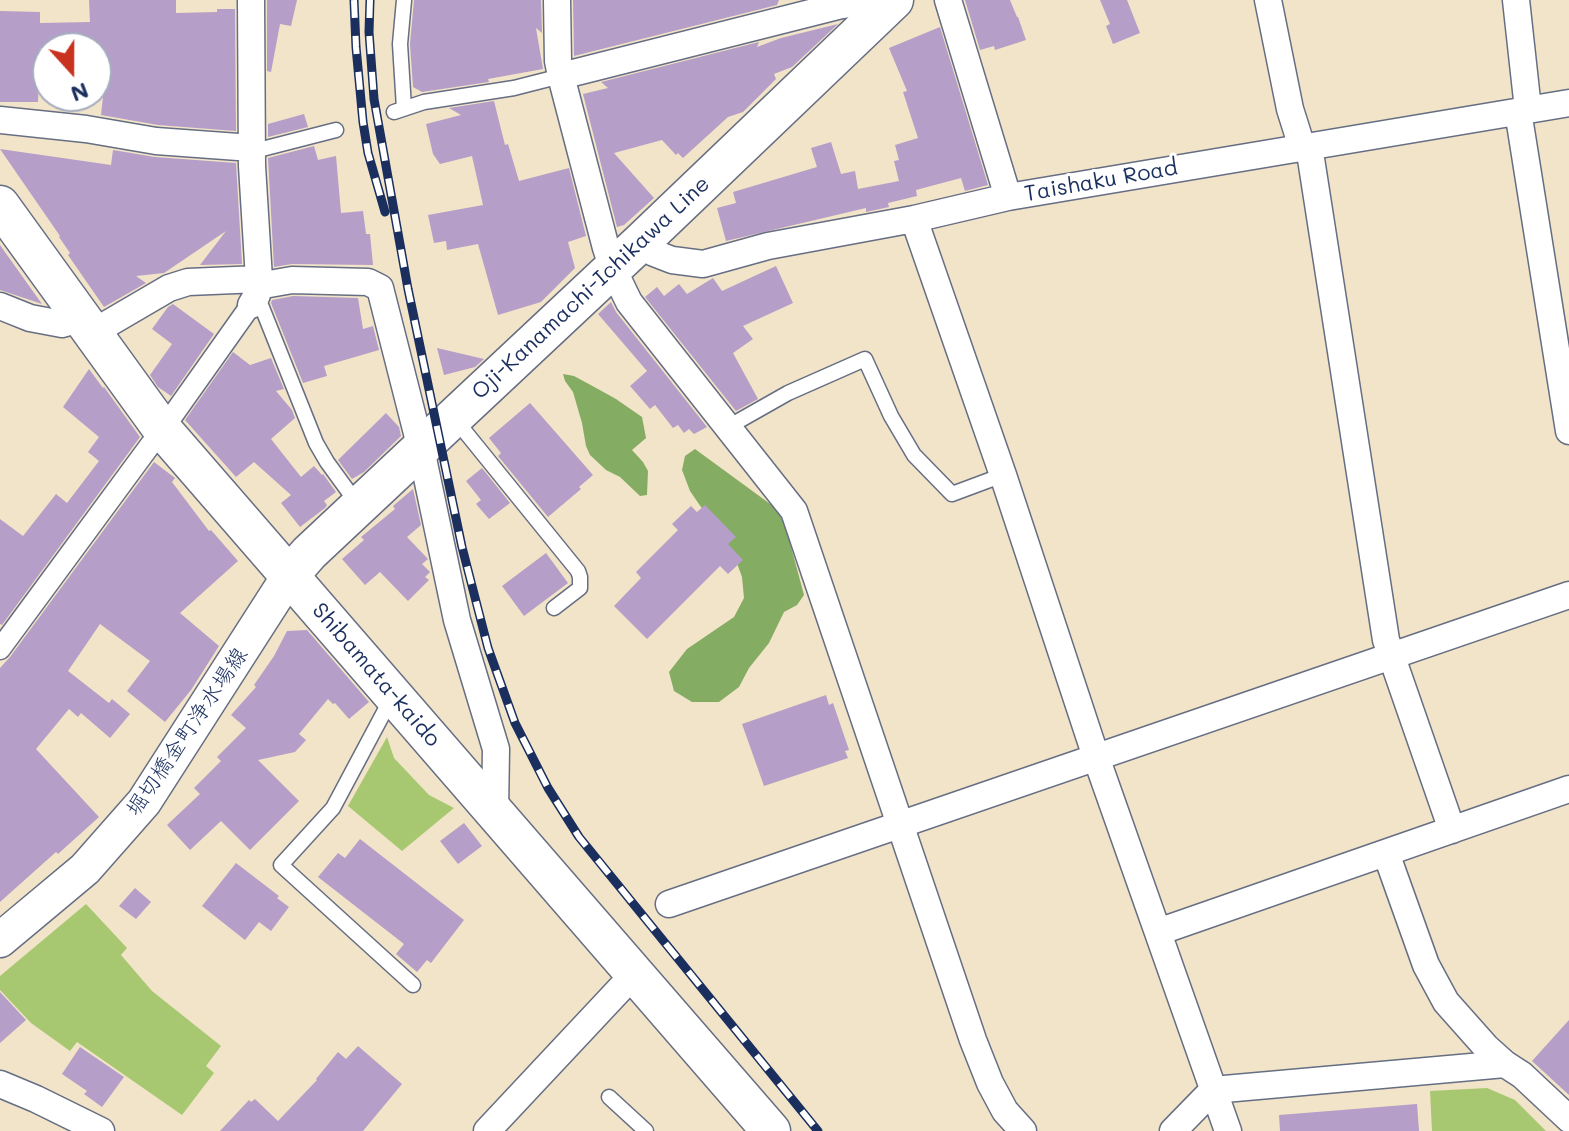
<!DOCTYPE html>
<html>
<head>
<meta charset="utf-8">
<style>
	body { margin:0 }
	#map { position:relative; width:1569px; height:1131px; overflow:hidden; background:#f2e4c8; font-family:Mali,sans-serif }
	canvas { display:block }
	.north { position:absolute; left:32px; top:32px; width:80px; height:80px; box-sizing:border-box; background:#fff; border:2px solid #a4acbf; border-radius:50%; rotate:159deg; font-size:22px; font-weight:700; line-height:32px; text-align:center; color:#1b2f5e }
	.north::after { content:''; display:block; margin:auto; width:28px; height:36px; background:#c8321e; clip-path:polygon(50% 0,100% 100%,50% 72%,0 100%) }
</style>
</head>
<body>
<div id="map">
<canvas width="1569" height="1131"></canvas>
<div class="north">N</div>
</div>
<script>
const g = document.querySelector('canvas').getContext('2d');
g.lineJoin = 'round';
function fill(path, color) {
  g.fillStyle = color;
  g.fill(path, 'evenodd');
}
function toPath(rows) {
  const path = new Path2D();
  for (const r of rows) {
    path.moveTo(r[0], r[1]);
    for (let i = 2; i < r.length; i += 2) path.lineTo(r[i], r[i + 1]);
  }
  return path;
}
function strokePath(path, color, width, dash) {
  g.strokeStyle = color;
  g.lineWidth = width;
  g.lineCap = dash ? 'butt' : 'round';
  g.setLineDash(dash || []);
  g.stroke(path);
}
function label(font, color, halo, rows, align = 'center') {
  g.font = font + ' Mali,"Klee One",sans-serif';
  g.lineWidth = 6;
  g.setLineDash([]);
  g.textBaseline = 'middle';
  g.strokeStyle = halo;
  g.fillStyle = color;
  for (const [text, x, y, turn = 0] of rows) {
    g.save();
    g.translate(x, y);
    g.rotate((+turn || 0) * Math.PI / 180);
    g.textAlign = isNaN(turn) ? turn : align;
    if (halo) g.strokeText(text, 0, 0);
    g.fillText(text, 0, 0);
    g.restore();
  }
}
const green = toPath([
	[387,737,394,758,429,795,454,808,402,851,348,806],
	[86,904,127,948,121,955,152,991,221,1046,206,1066,214,1073,182,1115,77,1042,70,1051,31,1023,0,990,0,976],
	[1487,1088,1515,1100,1546,1131,1432,1131,1430,1091]
]);
const forest = toPath([
	[563,374,574,376,598,389,616,399,642,417,646,438,632,450,643,462,648,471,647,495,640,496,620,477,606,470,590,455,586,446,582,423,573,392,565,381],
	[695,449,777,509,786,528,804,595,797,605,784,612,769,643,749,668,739,687,719,702,692,702,674,691,669,672,687,649,734,617,744,598,742,577,734,555,690,491,682,470,685,456]
]);
const building = toPath([
	[89,0,176,0,176,13,217,12,217,9,235,9,236,131,158,125,101,115,106,69,98,68,99,63,96,63,96,48,40,48,38,102,0,102,0,11,40,12,40,23,90,22],
	[267,0,297,0,291,26,280,24,271,72,267,71],
	[414,0,541,0,542,33,536,28,543,69,488,79,489,82,422,92,413,87,410,44],
	[573,0,779,0,777,5,574,56],
	[965,0,1010,0,1017,17,1018,17,1026,40,995,50,994,46,980,50],
	[1100,0,1127,0,1140,33,1113,44,1106,26,1110,24],
	[838,24,792,67,774,74,776,79,743,112,728,117,683,158,678,153,676,155,662,140,614,153,654,198,624,225,617,227,583,94,608,88,601,82,759,42,757,47,781,38],
	[940,27,988,185,965,191,961,178,916,190,917,196,888,203,889,207,866,212,866,208,726,241,717,208,736,203,733,192,817,167,811,148,831,142,841,174,855,171,858,189,899,181,894,161,899,160,895,145,918,138,903,92,907,91,889,48],
	[494,101,505,145,508,144,519,181,569,168,586,236,568,242,575,268,541,302,498,315,478,244,447,250,446,241,434,243,428,215,483,205,472,156,440,164,433,154,426,124,461,115,449,108],
	[304,114,308,127,268,137,268,124],
	[314,146,318,160,336,156,341,213,363,211,366,234,370,234,373,265,292,264,274,267,268,158],
	[0,149,111,165,113,150,155,157,236,163,242,264,200,265,226,231,164,273,136,276,146,283,104,307,68,255,70,253,59,237,60,236],
	[0,245,22,276,42,304,0,290],
	[776,266,793,303,743,326,753,339,733,353,758,399,736,411,645,297,657,287,664,296,679,284,687,294,713,278,722,291],
	[293,296,358,298,363,329,373,326,379,350,324,366,327,376,303,383,271,303,272,300],
	[611,302,616,312,707,427,694,434,689,429,684,433,678,425,673,428,655,405,650,409,630,386,647,371,598,314],
	[173,304,214,334,171,396,158,387,150,375,172,344,152,329,168,307],
	[437,348,484,359,475,367,444,375],
	[233,352,250,365,271,358,284,389,276,391,292,410,295,418,271,439,301,477,314,466,322,475,323,474,336,492,324,501,327,505,325,508,300,527,281,503,291,495,254,462,236,477,185,420],
	[89,369,103,388,104,387,140,437,2,625,0,624,0,519,23,536,56,494,67,503,99,461,88,452,99,437,63,407],
	[530,403,593,475,579,487,581,489,548,517,498,456,501,453,489,438],
	[386,413,399,427,401,436,364,472,352,479,338,460],
	[154,462,175,478,172,482,209,531,211,530,238,561,180,613,219,646,191,690,165,722,127,691,150,661,100,624,68,671,109,703,112,699,130,714,110,738,81,713,78,717,69,709,36,749,99,817,58,854,56,852,0,902,0,668,10,657],
	[482,468,510,503,489,519,476,504,481,500,466,481],
	[413,489,421,525,407,537,428,559,422,564,430,572,425,577,429,580,408,601,380,572,365,585,342,559,364,540,361,537,395,509,393,506],
	[705,505,736,537,728,544,743,560,728,574,720,566,647,639,614,606,641,578,636,572,678,530,672,524,691,506,697,512],
	[546,553,568,583,524,616,502,586],
	[307,630,369,702,349,719,335,703,333,704,328,699,299,734,306,740,295,752,258,760,299,801,250,850,221,821,190,850,167,825,200,794,194,788,221,761,217,757,246,728,231,715,256,687,254,685,274,656,287,631],
	[826,695,829,705,833,703,849,750,845,751,848,758,764,786,742,724],
	[464,823,482,846,458,864,440,841],
	[360,839,464,920,431,963,427,960,417,972,396,954,404,944,318,877,338,853,345,858],
	[236,863,279,896,277,898,289,907,271,931,259,922,245,940,202,906],
	[135,888,151,902,136,919,119,906],
	[0,992,26,1020,0,1043],
	[1569,1020,1569,1095,1532,1061],
	[358,1046,402,1084,363,1131,220,1131,249,1100,251,1102,255,1099,278,1121,317,1080,316,1079,338,1052,346,1059],
	[80,1047,124,1077,102,1107,84,1094,87,1091,62,1074],
	[1417,1104,1419,1131,1280,1131,1279,1115]
]);
const service = toPath([
	[404,108,400,44,404,0],
	[394,112,424,102,514,88,561,76],
	[252,148,262,149,336,130],
	[257,295,316,443,327,462,359,506],
	[454,418,578,571,580,577,580,588,554,608],
	[728,427,788,393,865,359,891,416,914,455,952,494,1003,475],
	[391,699,333,808,281,865,413,985],
	[609,1097,646,1131]
]);
const pedestrian = toPath([
	[173,415,251,305],
	[0,649,151,444]
]);
const minor = toPath([
	[251,0,252,166,259,279,257,295,251,305],
	[557,0,558,61,561,76,606,248,613,269,629,302,794,511,973,1040,990,1083,1005,1111,1023,1131],
	[948,0,1008,197],
	[1268,0,1290,109,1302,147],
	[1516,0,1528,109],
	[561,76,842,5,884,0],
	[1518,111,1569,431],
	[0,120,86,129,156,141,252,148],
	[1309,146,1386,640,1452,830],
	[914,219,1003,475,1096,757,1228,1131],
	[642,241,654,253,672,260,703,264,768,246,914,219,1008,197,1569,103],
	[258,286,292,280,368,282,380,288,421,449,457,620,496,749,495,811],
	[0,306,30,318,62,324,83,318],
	[92,333,169,288,188,282,259,279],
	[1386,853,1426,965,1446,1002,1486,1047,1505,1064],
	[669,904,1569,595],
	[1158,932,1569,789],
	[0,1084,36,1099,101,1131],
	[487,1131,635,973],
	[1173,1131,1213,1090,1505,1064,1522,1075,1569,1119]
]);
const tertiary = toPath([
	[0,940,85,869,144,802,289,576]
]);
const secondary = toPath([
	[0,205,162,429,771,1131],
	[289,576,309,553,642,241,894,0]
]);
const rail = toPath([
	[354,0,356,47,363,122,368,153,385,212],
	[370,0,369,32,374,99,408,289,462,547,488,648,515,723,548,788,579,837,818,1131]
]);
const streetNames = [
	["Taishaku Road",1101,181,-10],
	["Oji-Kanamachi-Ichikawa Line",591,288,-43],
	["Shibamata-kaido",376,675,49],
	["堀切橋金町浄水場線",187,732,-56]
];
fill(green, '#a7c871');
fill(forest, '#85ac63');
fill(building, '#b59ec7');
strokePath(service, '#666e83', 17);
strokePath(pedestrian, '#666e83', 23);
strokePath(minor, '#666e83', 29);
strokePath(tertiary, '#666e83', 37);
strokePath(secondary, '#666e83', 41);
strokePath(service, '#fff', 14);
strokePath(pedestrian, '#fff', 20);
strokePath(minor, '#fff', 26);
strokePath(tertiary, '#fff', 34);
strokePath(secondary, '#fff', 38);
strokePath(rail, '#1b2f5e', 9);
strokePath(rail, '#fff', 6, [18]);
label('22px', '#1b2f5e', '#fff', streetNames);
</script>
</body>
</html>
